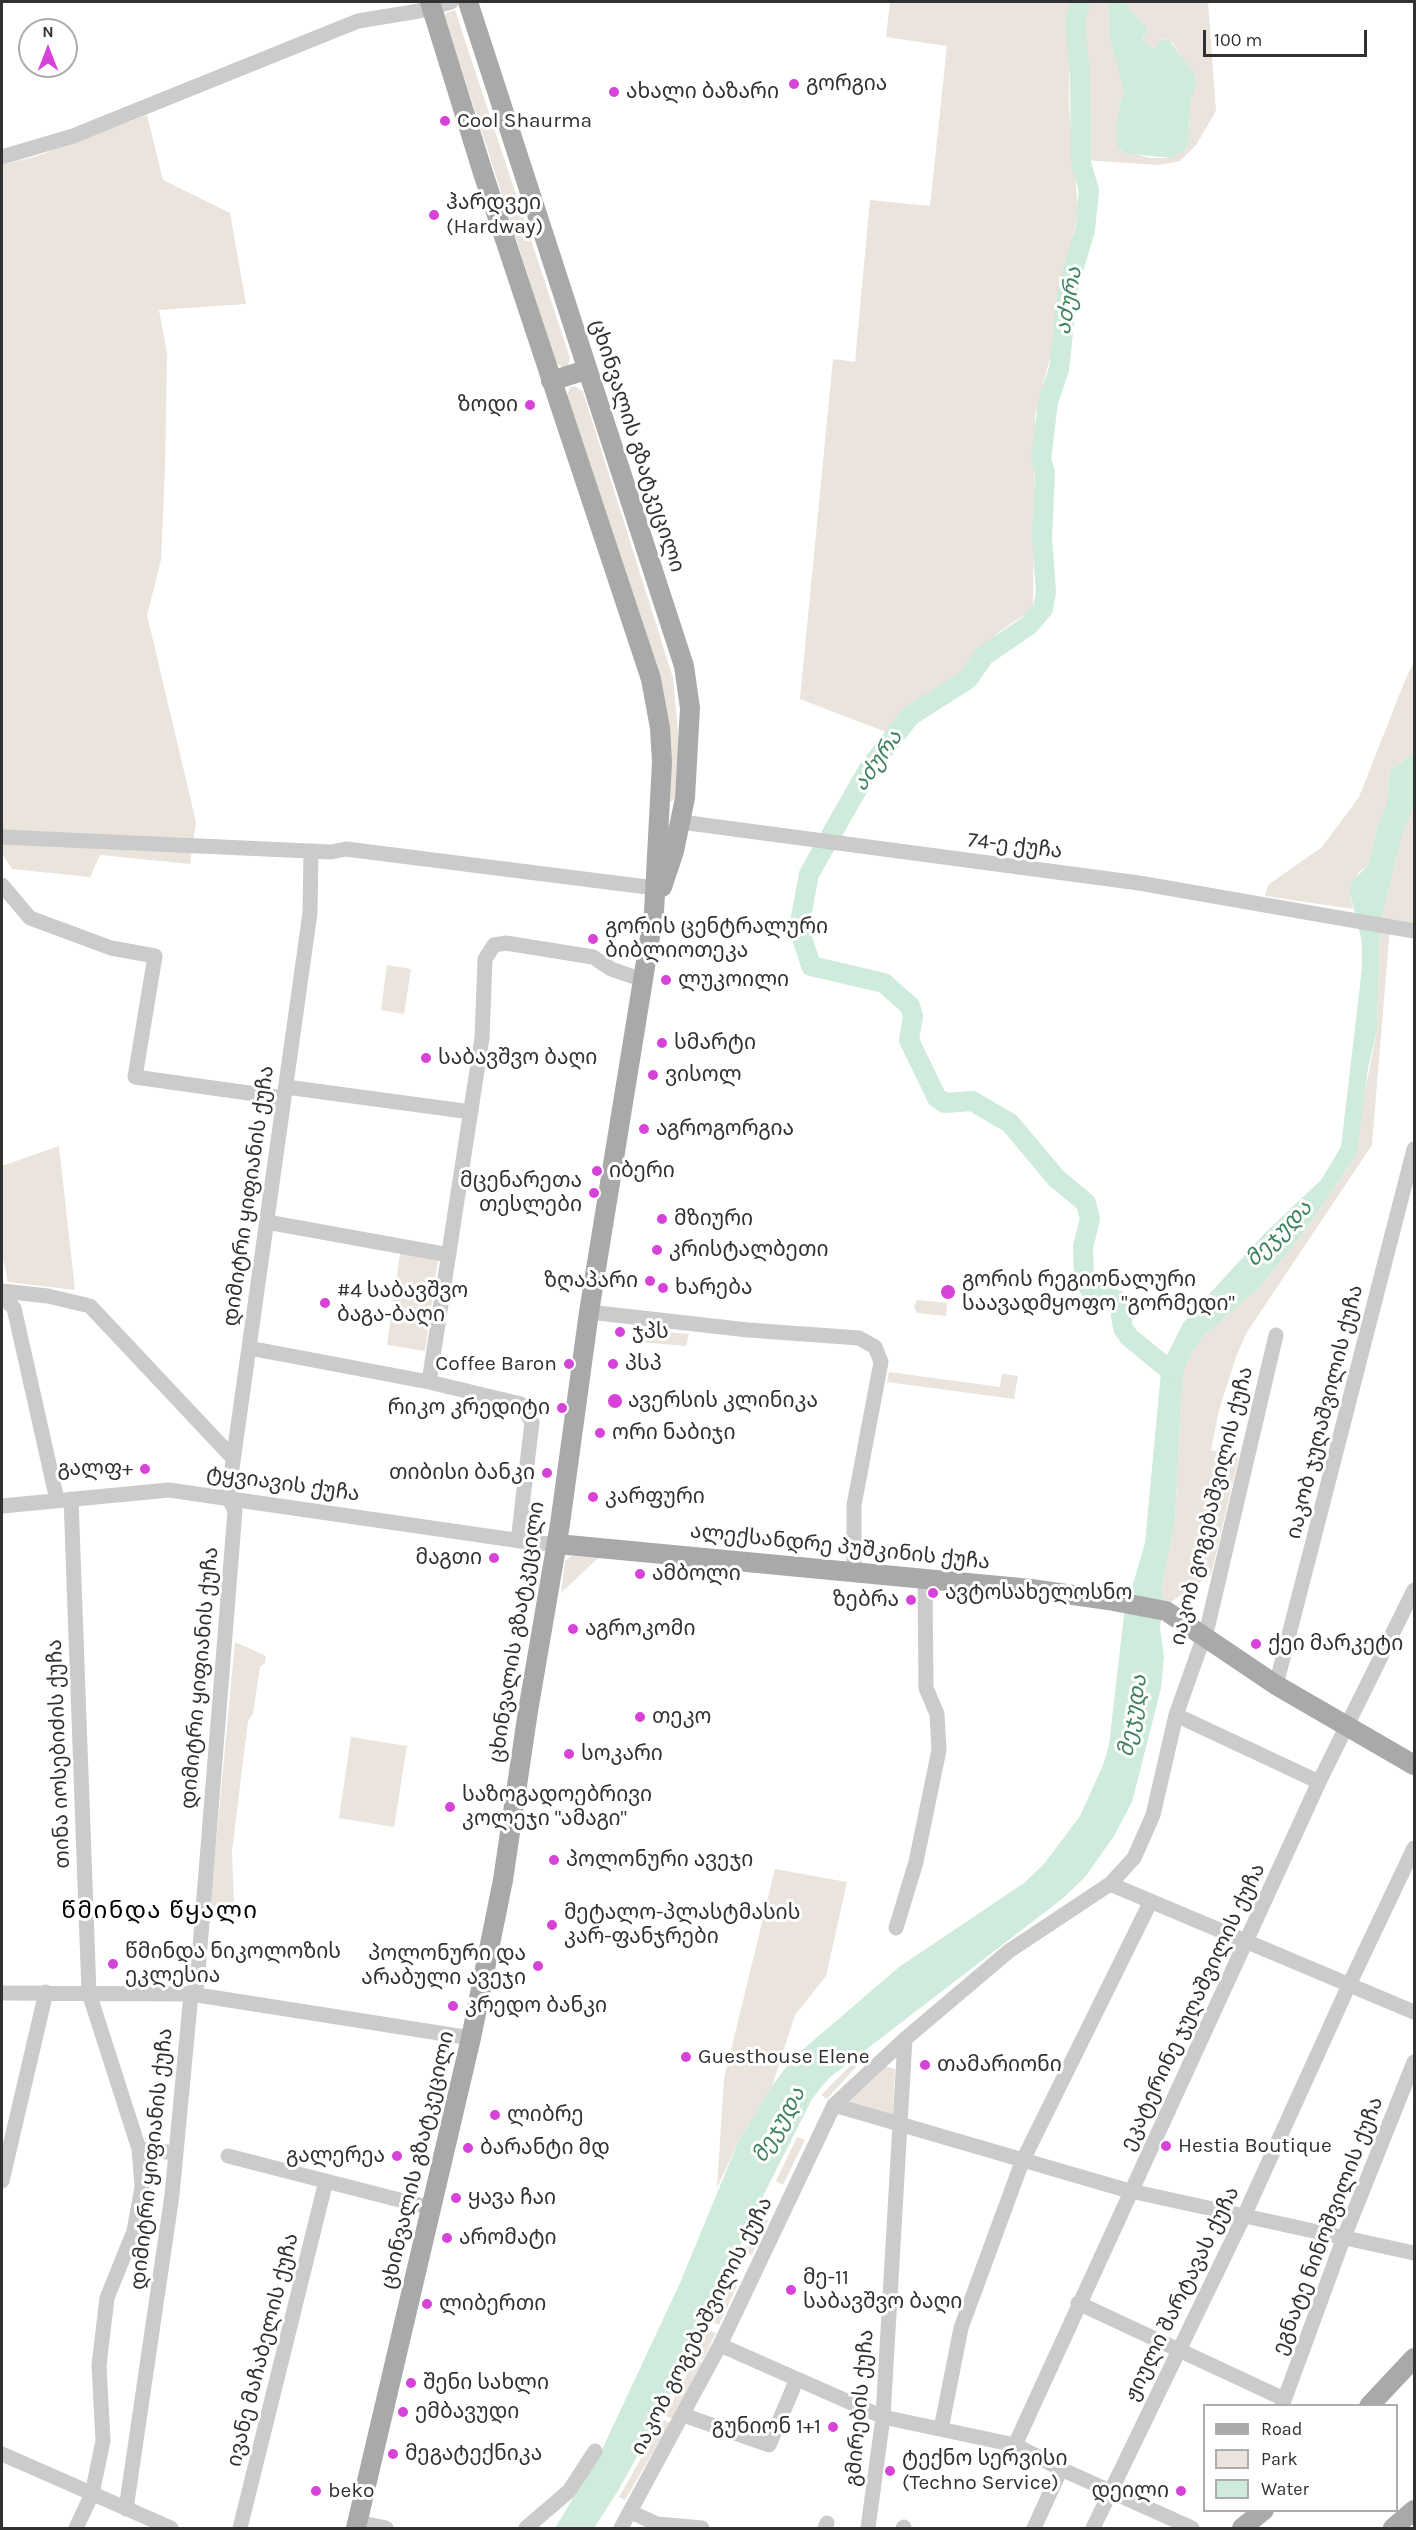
<!DOCTYPE html>
<html>
<head>
<meta charset="utf-8">
<style>
	body { margin:0 }
	#map { position:relative; width:1416px; height:2530px; overflow:hidden; background:#fff; font-family:Karla,sans-serif }
	canvas { display:block }
	.frame { position:absolute; inset:0; border:3px solid #313131; pointer-events:none }
	.legend { position:absolute; left:1203px; top:2404px; width:195px; height:108px; box-sizing:border-box; background:#fff; border:2px solid #adadad; margin:0; padding:8px 10px; list-style:none; font-size:18px; color:#313131 }
	.legend li { display:flex; align-items:center; gap:12px; height:30px }
	.legend b { width:30px; border:2px solid #adadad }
	.north { position:absolute; left:18px; top:18px; width:60px; height:60px; box-sizing:border-box; background:#fff; border:2px solid #adadad; border-radius:50%; rotate:0deg; font-size:16px; font-weight:700; line-height:24px; text-align:center; color:#313131 }
	.north::after { content:''; display:block; margin:auto; width:21px; height:27px; background:#d742d9; clip-path:polygon(50% 0,100% 100%,50% 72%,0 100%) }
	.scale { position:absolute; left:1203px; top:30px; width:164px; height:27px; box-sizing:border-box; border:3px solid #313131; border-top:0; padding-left:8px; font-size:18px; line-height:21px; white-space:nowrap; color:#313131; -webkit-text-stroke:4px #fff; paint-order:stroke }
</style>
</head>
<body>
<div id="map">
<canvas width="1416" height="2530"></canvas>
<div class="frame"></div>
<ul class="legend">
<li><b style="height:8px;background:#a9a9a9"></b>Road</li>
<li><b style="height:16px;background:#eae4dd"></b>Park</li>
<li><b style="height:16px;background:#ceebdb"></b>Water</li>
</ul>
<div class="north">N</div>
<div class="scale">100 m</div>
</div>
<script>
const g = document.querySelector('canvas').getContext('2d');
g.lineJoin = 'round';
function fill(path, color) {
  g.fillStyle = color;
  g.fill(path, 'evenodd');
}
function toPath(rows) {
  const path = new Path2D();
  for (const r of rows) {
    path.moveTo(r[0], r[1]);
    for (let i = 2; i < r.length; i += 2) path.lineTo(r[i], r[i + 1]);
  }
  return path;
}
function strokePath(path, color, width, dash) {
  g.strokeStyle = color;
  g.lineWidth = width;
  g.lineCap = dash ? 'butt' : 'round';
  g.setLineDash(dash || []);
  g.stroke(path);
}
function label(font, color, halo, rows, align = 'center') {
  g.font = font + ' Karla,"Noto Sans Georgian",sans-serif';
  g.lineWidth = 6;
  g.setLineDash([]);
  g.textBaseline = 'middle';
  g.strokeStyle = halo;
  g.fillStyle = color;
  for (const [text, x, y, turn = 0] of rows) {
    g.save();
    g.translate(x, y);
    g.rotate((+turn || 0) * Math.PI / 180);
    g.textAlign = isNaN(turn) ? turn : align;
    if (halo) g.strokeText(text, 0, 0);
    g.fillText(text, 0, 0);
    g.restore();
  }
}
const green = toPath([
	[890,2,1075,2,1070,16,1069,108,1078,208,1052,350,1035,416,1033,609,999,632,962,673,907,711,891,734,800,699,833,359,855,362,870,200,930,206,947,46,886,37],
	[1080,2,1109,2,1111,26,1124,90,1116,123,1120,150,1151,158,1172,158,1186,149,1189,140,1190,102,1196,79,1172,42,1165,39,1154,49,1142,39,1148,29,1130,10,1127,2,1208,2,1216,111,1196,145,1180,161,1159,165,1081,160,1080,74,1075,24],
	[455,10,570,358,568,366,564,368,556,363,444,14],
	[147,115,163,180,230,213,246,304,159,310,167,353,165,468,161,560,147,615,196,822,190,864,100,855,90,877,12,869,2,854,2,165,37,156],
	[575,386,583,392,673,678,679,742,675,798,671,802,667,798,660,684,567,396,570,387],
	[1414,662,1414,753,1390,771,1387,803,1378,824,1371,855,1368,865,1358,873,1350,893,1353,909,1265,896,1268,885,1322,847,1359,797,1406,678],
	[1414,806,1414,931,1390,927,1372,1145,1247,1332,1237,1354,1219,1410,1211,1450,1239,1456,1211,1575,1171,1602,1164,1601,1161,1591,1175,1523,1181,1396,1185,1367,1190,1355,1203,1337,1259,1288,1302,1235,1351,1163,1377,1030,1380,924,1402,835],
	[387,965,411,969,404,1014,381,1010],
	[59,1146,75,1290,8,1282,2,1254,2,1166],
	[400,1253,438,1260,425,1351,387,1345],
	[917,1300,947,1303,946,1316,917,1313,914,1307],
	[640,1330,689,1334,686,1346,638,1342],
	[889,1372,1000,1387,1002,1374,1018,1376,1014,1399,887,1382],
	[572,1556,598,1558,561,1593,565,1561],
	[235,1642,266,1656,265,1663,260,1667,253,1713,248,1721,232,1851,234,1906,210,1907],
	[351,1737,407,1746,394,1827,339,1818],
	[775,1869,847,1882,826,1976,795,2015,772,2086,739,2140,717,2188,724,2079],
	[853,2063,856,2067,827,2099,821,2095],
	[885,2066,895,2069,893,2115,848,2101],
	[797,2137,805,2140,783,2185,776,2181],
	[760,2217,768,2220,752,2255,744,2251],
	[729,2283,737,2286,719,2325,712,2322],
	[708,2330,716,2333,703,2360,695,2357],
	[695,2359,702,2362,672,2419,665,2415],
	[663,2420,670,2423,625,2500,619,2497]
]);
const water = toPath([
	[1109,2,1127,2,1130,10,1148,29,1142,39,1154,49,1162,40,1169,40,1194,73,1196,84,1190,102,1189,140,1186,149,1172,158,1124,153,1117,146,1116,123,1124,90,1109,35],
	[1414,753,1414,806,1402,835,1380,924,1377,1030,1368,1068,1357,1154,1302,1235,1259,1288,1203,1337,1190,1355,1185,1367,1181,1396,1175,1523,1161,1591,1164,1601,1160,1628,1164,1657,1161,1688,1132,1802,1114,1836,1085,1877,1062,1899,829,2078,812,2099,757,2208,694,2351,618,2491,594,2528,555,2528,600,2454,680,2283,739,2140,772,2086,793,2058,899,1967,1024,1883,1044,1864,1080,1816,1103,1765,1109,1745,1124,1615,1145,1543,1161,1372,1165,1359,1183,1323,1265,1233,1321,1180,1341,1147,1362,968,1362,942,1350,893,1351,883,1368,865,1371,855,1378,824,1387,803,1390,771]
]);
const river = toPath([
	[1080,2,1075,24,1080,74,1081,164,1089,190,1085,230,1068,287,1059,369,1048,402,1041,460,1045,472,1042,538,1046,592,1043,609,1029,625,984,656,968,679,910,716,868,770,809,874,799,928,811,966,884,983,910,1006,913,1016,909,1040,937,1098,945,1103,972,1101,1010,1123,1056,1178,1086,1203,1090,1219,1083,1247,1084,1277,1092,1293,1108,1295,1119,1302,1123,1328,1129,1337,1172,1372]
]);
const minor = toPath([
	[2,157,73,136,358,21,419,11,451,2],
	[681,822,1139,883,1414,931],
	[2,837,331,852,346,849,655,888],
	[2,885,30,918,111,948,155,956,135,1077,284,1098],
	[286,1087,471,1112],
	[267,1222,449,1255],
	[2,1291,48,1296,90,1306,232,1457],
	[2,1297,14,1308,57,1500],
	[589,1312,748,1330,859,1338,875,1347,881,1362,854,1505,854,1573],
	[249,1348,429,1382,521,1404,532,1422,518,1541],
	[429,1382,482,1038,485,959,494,945,506,943,593,957,611,969,643,980],
	[71,1499,89,1993,139,2149,142,2187,134,2231,107,2298,99,2365,103,2441,92,2494,76,2528],
	[2,1506,169,1490,535,1543,557,1544],
	[1276,1685,1414,1149],
	[1176,1715,1319,1782],
	[1110,1884,1414,2012],
	[896,1928,916,1862,939,1750,937,1714,926,1688,925,1581],
	[2,1993,191,1994,471,2038],
	[834,2105,1126,2190,1414,2253],
	[139,2149,176,2153],
	[228,2156,431,2208],
	[2,2181,46,1992],
	[1078,2303,1284,2399],
	[720,2345,883,2417,1015,2445,1061,2469,1192,2528],
	[1282,2406,1344,2237,1414,2062],
	[683,2415,769,2445,797,2379],
	[941,2429,961,2328,1022,2162,1151,1901],
	[1015,2445,1319,1782,1414,1590],
	[2,2454,171,2528],
	[126,2509,172,2195,191,1994,197,1984,235,1511,228,1497,310,913,311,851],
	[631,2512,657,2524,702,2528],
	[358,2522,386,2528],
	[240,2528,326,2181],
	[526,2528,569,2491,595,2451],
	[621,2528,720,2345,834,2105,905,2039,1009,1951,1110,1884,1134,1858,1153,1815,1176,1715,1208,1625,1276,1335],
	[825,2528,827,2523],
	[868,2528,883,2417,905,2039],
	[903,2528,904,2527],
	[1034,2528,1061,2469],
	[1093,2528,1244,2216,1349,1985,1414,1848]
]);
const major = toPath([
	[468,2,684,666,690,708,685,798,674,851,662,887],
	[551,381,586,370],
	[557,1544,1031,1589,1108,1600,1166,1611,1276,1685,1414,1765],
	[1369,2406,1414,2358],
	[356,2528,471,2038,503,1880,528,1711,560,1524,589,1312,654,912,662,762,660,728,651,679,483,173,430,2],
	[1242,2528,1264,2510],
	[1393,2528,1414,2510]
]);
const markers = [
	[794,84,6,"#d742d9"],
	[614,92,6,"#d742d9"],
	[445,121,6,"#d742d9"],
	[434,215,6,"#d742d9"],
	[530,405,6,"#d742d9"],
	[593,939,6,"#d742d9"],
	[666,980,6,"#d742d9"],
	[662,1043,6,"#d742d9"],
	[426,1058,6,"#d742d9"],
	[653,1075,6,"#d742d9"],
	[644,1129,6,"#d742d9"],
	[597,1171,6,"#d742d9"],
	[594,1193,6,"#d742d9"],
	[662,1219,6,"#d742d9"],
	[657,1250,6,"#d742d9"],
	[650,1281,6,"#d742d9"],
	[663,1288,6,"#d742d9"],
	[948,1292,8,"#d742d9"],
	[325,1303,6,"#d742d9"],
	[620,1332,6,"#d742d9"],
	[569,1364,6,"#d742d9"],
	[613,1364,6,"#d742d9"],
	[615,1401,8,"#d742d9"],
	[562,1408,6,"#d742d9"],
	[600,1433,6,"#d742d9"],
	[145,1469,6,"#d742d9"],
	[547,1473,6,"#d742d9"],
	[593,1497,6,"#d742d9"],
	[494,1558,6,"#d742d9"],
	[640,1574,6,"#d742d9"],
	[933,1593,6,"#d742d9"],
	[911,1600,6,"#d742d9"],
	[573,1629,6,"#d742d9"],
	[1256,1644,6,"#d742d9"],
	[640,1717,6,"#d742d9"],
	[569,1754,6,"#d742d9"],
	[450,1807,6,"#d742d9"],
	[554,1860,6,"#d742d9"],
	[552,1925,6,"#d742d9"],
	[113,1964,6,"#d742d9"],
	[538,1966,6,"#d742d9"],
	[453,2006,6,"#d742d9"],
	[686,2057,6,"#d742d9"],
	[925,2065,6,"#d742d9"],
	[495,2115,6,"#d742d9"],
	[1166,2146,6,"#d742d9"],
	[468,2148,6,"#d742d9"],
	[397,2156,6,"#d742d9"],
	[456,2198,6,"#d742d9"],
	[447,2238,6,"#d742d9"],
	[791,2290,6,"#d742d9"],
	[427,2304,6,"#d742d9"],
	[411,2383,6,"#d742d9"],
	[403,2412,6,"#d742d9"],
	[833,2427,6,"#d742d9"],
	[393,2454,6,"#d742d9"],
	[890,2471,6,"#d742d9"],
	[316,2491,6,"#d742d9"],
	[1181,2491,6,"#d742d9"]
];
const poiNames = [
	["გორგია",806,84],
	["ახალი ბაზარი",626,92],
	["Cool Shaurma",457,121],
	["ჰარდვეი",446,203],
	["(Hardway)",446,227],
	["ზოდი",518,405,"right"],
	["გორის ცენტრალური",605,927],
	["ბიბლიოთეკა",605,951],
	["ლუკოილი",678,980],
	["სმარტი",674,1043],
	["საბავშვო ბაღი",438,1058],
	["ვისოლ",665,1075],
	["აგროგორგია",656,1129],
	["იბერი",609,1171],
	["მცენარეთა",582,1181,"right"],
	["თესლები",582,1205,"right"],
	["მზიური",674,1219],
	["კრისტალბეთი",669,1250],
	["გორის რეგიონალური",962,1280],
	["საავადმყოფო \"გორმედი\"",962,1304],
	["ზღაპარი",638,1281,"right"],
	["ხარება",675,1288],
	["#4 საბავშვო",337,1291],
	["ბაგა-ბაღი",337,1315],
	["ჯპს",632,1332],
	["Coffee Baron",557,1364,"right"],
	["პსპ",625,1364],
	["ავერსის კლინიკა",628,1401],
	["რიკო კრედიტი",550,1408,"right"],
	["ორი ნაბიჯი",612,1433],
	["გალფ+",133,1469,"right"],
	["თიბისი ბანკი",535,1473,"right"],
	["კარფური",605,1497],
	["მაგთი",482,1558,"right"],
	["ამბოლი",652,1574],
	["ავტოსახელოსნო",945,1593],
	["ზებრა",899,1600,"right"],
	["აგროკომი",585,1629],
	["ქეი მარკეტი",1268,1644],
	["თეკო",652,1717],
	["სოკარი",581,1754],
	["საზოგადოებრივი",462,1795],
	["კოლეჯი \"ამაგი\"",462,1819],
	["პოლონური ავეჯი",566,1860],
	["მეტალო-პლასტმასის",564,1913],
	["კარ-ფანჯრები",564,1937],
	["წმინდა ნიკოლოზის",125,1952],
	["ეკლესია",125,1976],
	["პოლონური და",526,1954,"right"],
	["არაბული ავეჯი",526,1978,"right"],
	["კრედო ბანკი",465,2006],
	["Guesthouse Elene",698,2057],
	["თამარიონი",937,2065],
	["ლიბრე",507,2115],
	["Hestia Boutique",1178,2146],
	["ბარანტი მდ",480,2148],
	["გალერეა",385,2156,"right"],
	["ყავა ჩაი",468,2198],
	["არომატი",459,2238],
	["მე-11",803,2278],
	["საბავშვო ბაღი",803,2302],
	["ლიბერთი",439,2304],
	["შენი სახლი",423,2383],
	["ემბავუდი",415,2412],
	["გუნიონ 1+1",821,2427,"right"],
	["მეგატექნიკა",405,2454],
	["ტექნო სერვისი",902,2459],
	["(Techno Service)",902,2483],
	["beko",328,2491],
	["დეილი",1169,2491,"right"]
];
const streetNames = [
	["ცხინვალის გზატკეცილი",637,446,72],
	["74-ე ქუჩა",1015,846,7],
	["დიმიტრი ყიფიანის ქუჩა",249,1196,-82],
	["იაკობ ჯუღაშვილის ქუჩა",1325,1412,-76],
	["ტყვიავის ქუჩა",283,1484,8],
	["იაკობ გოგებაშვილის ქუჩა",1212,1506,-76],
	["ალექსანდრე პუშკინის ქუჩა",840,1547,6],
	["ცხინვალის გზატკეცილი",517,1632,-81],
	["დიმიტრი ყიფიანის ქუჩა",200,1678,-85],
	["თინა იოსებიძის ქუჩა",59,1754,-92],
	["ეკატერინე ჯუღაშვილის ქუჩა",1193,2007,-65],
	["დიმიტრი ყიფიანის ქუჩა",152,2159,-84],
	["ცხინვალის გზატკეცილი",418,2160,-77],
	["ეგნატე ნინოშვილის ქუჩა",1328,2226,-69],
	["ჟიული შარტავას ქუჩა",1182,2294,-64],
	["იაკობ გოგებაშვილის ქუჩა",702,2326,-63],
	["ივანე მაჩაბელის ქუჩა",263,2350,-76],
	["გმირების ქუჩა",860,2408,-85]
];
const waterNames = [
	["აძურა",1069,301,-80],
	["აძურა",878,761,-55],
	["მეჯუდა",1279,1234,-45],
	["მეჯუდა",1133,1716,-80],
	["მეჯუდა",779,2125,-60]
];
const quarterNames = [
	["წმინდა წყალი",160,1911]
];
fill(green, '#eae4dd');
fill(water, '#ceebdb');
strokePath(river, '#ceebdb', 20);
strokePath(minor, '#cbcbcb', 15);
strokePath(major, '#a9a9a9', 20);
for (const [x, y, r, color] of markers) {
  const dot = new Path2D();
  dot.arc(x, y, r, 0, 2 * Math.PI);
  g.fillStyle = color;
  g.fill(dot);
  strokePath(dot, '#fff', 2);
}
label('21px', '#313131', '#fff', poiNames, 'left');
label('21px', '#313131', '#fff', streetNames);
label('italic 22px', '#3f825d', '#fff', waterNames);
g.letterSpacing = '1.5px';
label('24px', '#000', '#fff', quarterNames);
g.letterSpacing = '0px';
</script>
</body>
</html>
